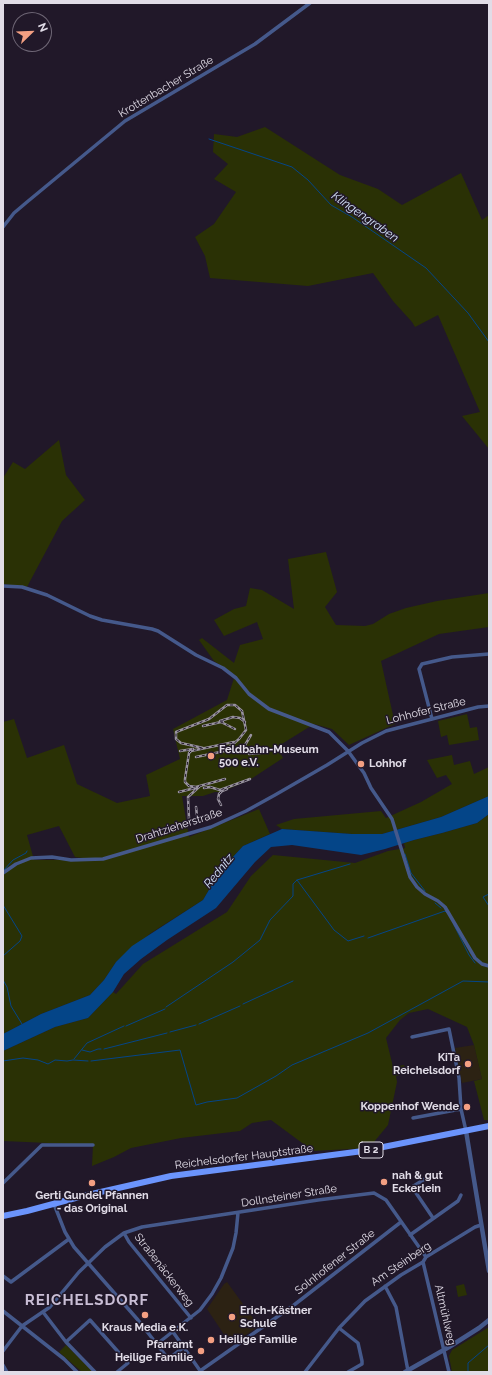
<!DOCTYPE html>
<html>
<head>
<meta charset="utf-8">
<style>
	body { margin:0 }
	#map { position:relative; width:492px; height:1375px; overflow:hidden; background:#211829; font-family:Raleway,sans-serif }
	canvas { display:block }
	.frame { position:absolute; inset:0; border:4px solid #e1dce7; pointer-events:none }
	.north { position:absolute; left:12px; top:12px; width:40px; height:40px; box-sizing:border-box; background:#211829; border:1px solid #6e6675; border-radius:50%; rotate:67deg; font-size:11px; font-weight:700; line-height:16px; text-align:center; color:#e1dce7 }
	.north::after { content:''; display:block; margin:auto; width:14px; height:18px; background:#f39f82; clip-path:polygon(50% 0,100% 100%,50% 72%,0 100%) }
</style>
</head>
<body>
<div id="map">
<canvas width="492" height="1375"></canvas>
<div class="frame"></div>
<div class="north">N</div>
</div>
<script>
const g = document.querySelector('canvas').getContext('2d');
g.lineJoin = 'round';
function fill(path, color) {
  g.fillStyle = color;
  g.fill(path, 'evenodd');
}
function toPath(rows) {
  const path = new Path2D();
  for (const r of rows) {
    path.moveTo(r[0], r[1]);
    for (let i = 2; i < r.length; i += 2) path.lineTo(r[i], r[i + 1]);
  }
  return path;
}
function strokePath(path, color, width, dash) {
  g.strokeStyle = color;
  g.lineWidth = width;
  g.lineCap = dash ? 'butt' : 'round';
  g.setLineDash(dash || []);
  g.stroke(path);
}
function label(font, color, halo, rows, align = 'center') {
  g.font = font + ' Raleway,sans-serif';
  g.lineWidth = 3;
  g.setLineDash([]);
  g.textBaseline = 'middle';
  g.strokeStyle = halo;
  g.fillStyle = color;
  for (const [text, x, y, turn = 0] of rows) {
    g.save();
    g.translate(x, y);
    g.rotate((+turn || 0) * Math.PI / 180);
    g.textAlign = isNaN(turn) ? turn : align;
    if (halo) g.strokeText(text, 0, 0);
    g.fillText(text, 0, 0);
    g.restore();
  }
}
const education = toPath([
	[474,1045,482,1079,462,1083,455,1048],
	[227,1282,259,1326,231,1345,207,1309,224,1284]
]);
const green = toPath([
	[265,127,340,175,378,189,402,205,461,173,482,220,489,215,489,449,462,416,480,412,438,315,415,327,412,322,393,301,373,273,308,286,210,278,205,256,195,237,214,224,236,192,214,179,228,164,213,152,214,134,237,137],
	[59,440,66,475,85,500,62,521,27,587,3,584,3,478,13,462,25,469],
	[326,552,337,592,325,607,336,625,365,626,373,624,389,614,406,608,437,601,489,593,489,627,439,634,381,661,395,724,349,745,332,729,314,724,277,747,283,758,251,779,222,792,215,792,203,796,182,796,189,837,259,809,270,834,243,846,220,871,203,900,151,933,116,962,104,980,90,995,41,1014,3,1034,3,722,14,719,27,758,64,745,77,784,117,803,150,796,146,775,180,759,173,729,227,700,235,675,214,661,199,640,202,638,234,663,240,645,263,639,257,622,224,636,214,620,234,609,246,606,250,588,262,590,294,609,288,559],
	[59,826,75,857,97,860,34,860,27,835],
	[467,714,470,728,477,727,479,740,449,745,447,735,441,737,438,721],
	[452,755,454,765,470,761,474,774,489,767,489,796,441,817,382,834,352,834,282,829,276,825,294,819,381,811,386,818,421,802,452,784,446,775,437,778,427,760],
	[489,814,489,1120,484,1120,474,1081,482,1079,474,1045,467,1027,428,1009,409,1013,400,1020,386,1038,393,1067,404,1065,407,1073,396,1076,397,1082,388,1125,369,1148,313,1151,271,1120,252,1123,240,1131,181,1138,131,1148,114,1157,92,1166,93,1145,3,1141,3,1051,55,1027,88,1018,113,992,116,994,143,964,227,912,251,876,273,855,355,863,388,851,405,848,404,843,414,840,442,833,477,823],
	[464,1284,467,1295,458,1297,456,1286],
	[489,1327,489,1372,452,1372,449,1356,452,1350],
	[66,1345,93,1372,82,1372,59,1352]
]);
const water = toPath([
	[489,796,489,814,477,823,442,833,414,840,385,849,361,855,292,845,271,847,255,862,216,908,167,940,141,959,124,974,113,992,88,1018,55,1027,3,1051,3,1034,41,1014,90,995,104,980,116,962,132,946,203,900,220,871,243,846,282,829,352,834,382,834,441,817]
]);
const stream = toPath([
	[209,139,292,167,308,180,331,205,352,217,426,268,468,313,489,342],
	[405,854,411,873,425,891],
	[3,871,13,860,26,853,27,851],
	[297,880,334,930,348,941,364,936],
	[489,894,483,897,489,906],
	[435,903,441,908],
	[3,905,22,936,20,941,3,956],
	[454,925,469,955,475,963],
	[368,938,445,911,447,913],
	[3,980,7,987,11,1006,22,1024],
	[243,1004,293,981],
	[166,1007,233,962,260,940,270,920,293,896,293,884,297,880,350,864],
	[199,1024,240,1006],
	[126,1026,165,1009],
	[170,1032,196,1025],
	[104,1049,167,1033],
	[82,1050,90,1052,98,1049,101,1049],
	[74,1059,87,1043,124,1026],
	[3,1061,23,1058,38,1060,48,1064,55,1060,67,1061,73,1060,88,1061],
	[91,1061,180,1050,196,1105,207,1102,237,1098,276,1076,292,1065,368,1033,463,981,489,982],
	[468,1372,468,1363,489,1345]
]);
const minor = toPath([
	[3,227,14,213,27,202,125,121,255,44,310,3],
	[3,586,22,587,47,595,90,616,102,620,152,629,158,631,196,655,223,668,236,678,249,694,269,709,329,732,348,751,364,773,371,788,392,819,410,877,417,887,425,894,438,901,445,907,475,958,482,964,489,966],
	[432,719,419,669,422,664,452,657,489,654],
	[3,873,16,864,31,858,52,857,71,860,103,859,211,827,246,811,275,795,327,765,362,743,386,731,478,707,489,706],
	[412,1037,449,1029,459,1078,461,1109,466,1131],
	[413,1118,461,1109],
	[428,1177,412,1187,433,1218],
	[3,1183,42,1145,93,1145],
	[54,1204,65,1232,74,1247,138,1320,166,1356,171,1357,184,1347],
	[124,1233,129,1242,191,1318],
	[410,1235,458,1201,461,1195],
	[423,1262,449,1372],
	[3,1276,11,1282,69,1239],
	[385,1286,396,1307,408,1371],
	[3,1311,64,1359,77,1372],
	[43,1312,66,1342,95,1372],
	[339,1328,358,1343,362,1361,362,1364,348,1372],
	[173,1332,201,1372],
	[66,1342,90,1320,128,1363,117,1372],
	[157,1344,200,1310,212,1294,221,1278,233,1248,236,1233,238,1213],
	[3,1351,22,1326,50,1307,79,1272,105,1247,124,1233,142,1227,318,1200,374,1193,386,1200,426,1257],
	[3,1365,7,1372],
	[200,1371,294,1305,401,1222],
	[305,1372,339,1328,365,1301,401,1275,423,1262,426,1257,475,1227,481,1225]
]);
const tertiary = toPath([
	[466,1131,489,1271],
	[405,1372,449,1347,479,1328,489,1320]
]);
const primary = toPath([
	[3,1216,27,1211,83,1196,171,1176,363,1151,489,1126]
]);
const rail = toPath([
	[223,721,220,721,233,717,240,718,245,722],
	[203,726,221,722,235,729],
	[245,745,251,735],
	[245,749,258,747],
	[180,751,193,749],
	[249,754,260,753],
	[196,757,225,751,239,739,246,730,242,711,235,705,227,705,209,719,176,732,176,739,181,743,203,748],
	[225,779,196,787,189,786,185,782,185,779,189,753,191,751,234,742],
	[204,788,210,787,220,790,250,779],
	[179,792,195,788],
	[221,805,218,799,219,794,222,791,227,789],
	[196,807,197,816],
	[189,819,188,797,200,786]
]);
const markers = [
	[211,756,4,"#f39f82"],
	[361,764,4,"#f39f82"],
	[468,1064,4,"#f39f82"],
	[467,1107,4,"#f39f82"],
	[384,1182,4,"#f39f82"],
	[92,1183,4,"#f39f82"],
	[145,1315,4,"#f39f82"],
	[232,1317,4,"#f39f82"],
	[211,1340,4,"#f39f82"],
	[201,1351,4,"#f39f82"]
];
const shields = [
	[371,1150,24]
];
const shieldNames = [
	["B 2",371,1150]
];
const streetNames = [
	["Krottenbacher Straße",166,87,-31],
	["Lohhofer Straße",426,711,-14],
	["Drahtzieherstraße",179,826,-18],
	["Reichelsdorfer Hauptstraße",244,1157,-7],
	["Dollnsteiner Straße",289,1196,-9],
	["Solnhofener Straße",335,1262,-38],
	["Am Steinberg",401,1264,-34],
	["Straßenäckerweg",164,1270,52],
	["Altmühlweg",445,1315,77]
];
const poiNames = [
	["Feldbahn-Museum",219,750],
	["500 e.V.",219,763],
	["Lohhof",369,764],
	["KiTa",460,1058,"right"],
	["Reichelsdorf",460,1071,"right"],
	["Koppenhof Wende",459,1107,"right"],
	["nah & gut",392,1176],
	["Eckerlein",392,1189],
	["Gerti Gundel Pfannen",92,1196,"center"],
	["- das Original",92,1209,"center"],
	["Erich-Kästner",240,1311],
	["Schule",240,1324],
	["Kraus Media e.K.",145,1328,"center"],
	["Heilige Familie",219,1340],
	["Pfarramt",193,1345,"right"],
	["Heilige Familie",193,1358,"right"]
];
const waterNames = [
	["Klingengraben",365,217,35],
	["Rednitz",219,871,-51]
];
const districtNames = [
	["REICHELSDORF",87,1300]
];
fill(education, '#2c2213');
fill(green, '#2a3105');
fill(water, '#044588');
strokePath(stream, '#044588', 1);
strokePath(minor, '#45598b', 3.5);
strokePath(tertiary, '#45598b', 4.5);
strokePath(primary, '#6b94fc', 6);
strokePath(rail, '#98929f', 2.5);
strokePath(rail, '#211829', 1, [3]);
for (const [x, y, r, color] of markers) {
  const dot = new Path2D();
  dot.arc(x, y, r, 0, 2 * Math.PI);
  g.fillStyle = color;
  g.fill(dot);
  strokePath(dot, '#211829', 1.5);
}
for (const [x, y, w] of shields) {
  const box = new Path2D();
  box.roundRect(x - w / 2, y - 8, w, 16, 3);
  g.fillStyle = '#211829';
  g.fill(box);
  strokePath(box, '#e1dce7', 1);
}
label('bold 10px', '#e1dce7', null, shieldNames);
label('11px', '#e1dce7', '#211829', streetNames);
label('bold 11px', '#e1dce7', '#211829', poiNames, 'left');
label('italic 12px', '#d6e5f9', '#211829', waterNames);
g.letterSpacing = '1px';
label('bold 15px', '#c9bed5', '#211829', districtNames);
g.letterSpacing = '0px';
</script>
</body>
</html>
